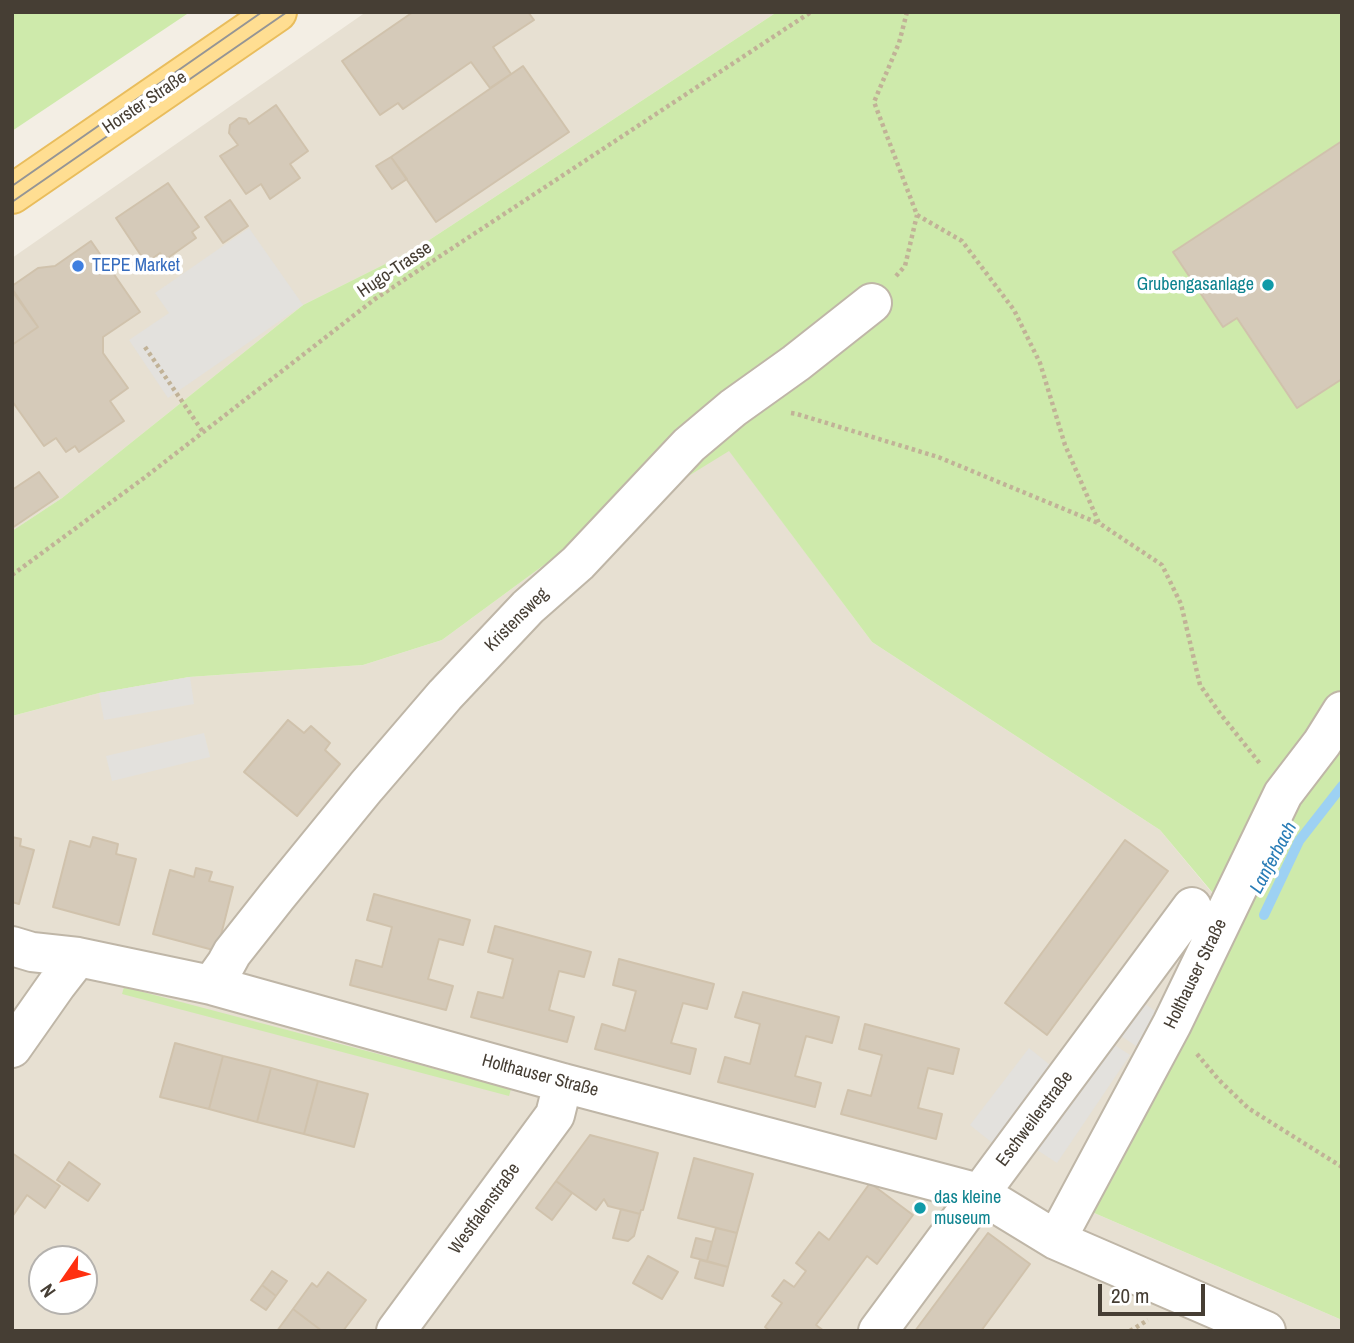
<!DOCTYPE html>
<html>
<head>
<meta charset="utf-8">
<style>
	body { margin:0 }
	#map { position:relative; width:1354px; height:1343px; overflow:hidden; background:#f3eee4; font-family:"Archivo Narrow",sans-serif }
	canvas { display:block }
	.frame { position:absolute; inset:0; border:14px solid #463e34; pointer-events:none }
	.north { position:absolute; left:28px; top:1245px; width:70px; height:70px; box-sizing:border-box; background:#fff; border:2px solid #b5b2ae; border-radius:50%; rotate:235deg; font-size:19px; font-weight:700; line-height:28px; text-align:center; color:#463e34 }
	.north::after { content:''; display:block; margin:auto; width:24px; height:32px; background:#ff3010; clip-path:polygon(50% 0,100% 100%,50% 72%,0 100%) }
	.scale { position:absolute; left:1098px; top:1284px; width:107px; height:32px; box-sizing:border-box; border:4px solid #463e34; border-top:0; padding-left:9px; font-size:21px; line-height:24px; white-space:nowrap; color:#463e34; -webkit-text-stroke:5px #fff; paint-order:stroke }
</style>
</head>
<body>
<div id="map">
<canvas width="1354" height="1343"></canvas>
<div class="frame"></div>
<div class="north">N</div>
<div class="scale">20 m</div>
</div>
<script>
const g = document.querySelector('canvas').getContext('2d');
g.lineJoin = 'round';
function fill(path, color) {
  g.fillStyle = color;
  g.fill(path, 'evenodd');
}
function toPath(rows) {
  const path = new Path2D();
  for (const r of rows) {
    path.moveTo(r[0], r[1]);
    for (let i = 2; i < r.length; i += 2) path.lineTo(r[i], r[i + 1]);
  }
  return path;
}
function strokePath(path, color, width, dash) {
  g.strokeStyle = color;
  g.lineWidth = width;
  g.lineCap = dash ? 'butt' : 'round';
  g.setLineDash(dash || []);
  g.stroke(path);
}
function label(font, color, halo, rows, align = 'center') {
  g.font = font + ' "Archivo Narrow",sans-serif';
  g.lineWidth = 7;
  g.setLineDash([]);
  g.textBaseline = 'middle';
  g.strokeStyle = halo;
  g.fillStyle = color;
  for (const [text, x, y, turn = 0] of rows) {
    g.save();
    g.translate(x, y);
    g.rotate((+turn || 0) * Math.PI / 180);
    g.textAlign = isNaN(turn) ? turn : align;
    if (halo) g.strokeText(text, 0, 0);
    g.fillText(text, 0, 0);
    g.restore();
  }
}
const residential = toPath([
	[366,12,777,12,417,248,303,305,62,498,12,531,12,258],
	[729,450,872,642,1160,830,1222,905,1085,1209,1342,1320,1342,1331,12,1331,12,716,99,693,189,677,363,665,442,640,544,565],
	[42,1259,84,1259,84,1301,42,1301]
]);
const green = toPath([
	[12,12,190,12,12,131],
	[777,12,1342,12,1342,1320,1085,1209,1222,904,1160,830,872,642,729,451,544,565,442,640,363,665,189,677,99,693,12,716,12,531,62,498,303,305,417,248],
	[124,987,511,1089,509,1096,122,994]
]);
const parking = toPath([
	[249,228,303,305,168,398,129,340,169,313,155,293],
	[190,677,194,704,104,720,99,693],
	[204,733,210,757,112,781,106,756],
	[1133,996,1157,1012,1136,1046,1112,1030],
	[1104,1038,1130,1055,1057,1163,1031,1146],
	[1029,1048,1055,1069,996,1146,970,1125]
]);
const stream = toPath([
	[1264,915,1299,841,1342,786]
]);
const building = toPath([
	[413,12,528,12,534,20,493,47,511,74,490,88,471,62,403,109,398,103,380,115,342,61,413,12],
	[523,66,569,132,436,222,391,157,523,66],
	[276,105,308,151,290,164,300,178,270,199,261,184,246,194,220,156,238,145,229,133,230,125,239,118,246,119,249,124,276,105],
	[1342,141,1342,379,1297,408,1237,318,1223,327,1173,252,1342,141],
	[391,157,407,179,392,189,376,166,391,157],
	[168,183,199,227,192,232,196,238,165,260,160,253,146,263,116,218,168,183],
	[230,200,248,226,223,243,205,217,230,200],
	[91,241,140,312,103,337,103,353,128,388,110,401,124,421,79,452,75,446,66,452,56,438,44,446,12,401,12,345,38,327,12,291,12,286,38,268,55,266,91,241],
	[13,290,38,327,12,345,12,291,13,290],
	[39,472,58,497,12,528,12,490,39,472],
	[288,720,304,733,311,726,330,743,325,750,340,764,297,816,244,772,288,720],
	[12,837,21,839,20,846,34,850,19,904,12,902,12,837],
	[93,837,118,844,116,854,136,859,119,925,53,907,70,841,90,847,93,837],
	[1125,840,1168,871,1047,1035,1005,1003,1125,840],
	[196,868,212,872,209,881,233,887,217,951,153,934,170,870,194,877,196,868],
	[374,894,470,920,463,945,439,939,428,979,453,986,446,1010,350,985,356,960,382,967,392,927,367,920,374,894],
	[495,926,591,952,584,977,559,971,549,1010,574,1017,567,1042,471,1017,478,992,503,998,513,959,488,952,495,926],
	[619,959,714,984,707,1009,683,1003,671,1043,696,1049,690,1074,595,1049,602,1024,625,1031,636,991,613,985,619,959],
	[743,992,839,1017,832,1043,806,1036,795,1076,821,1083,815,1107,718,1082,725,1057,750,1064,760,1024,735,1017,743,992],
	[865,1024,959,1049,953,1074,928,1068,918,1108,942,1114,936,1139,841,1114,848,1090,871,1096,882,1055,859,1049,865,1024],
	[175,1043,223,1056,209,1109,160,1097,175,1043],
	[223,1056,271,1068,257,1122,209,1109,223,1056],
	[271,1068,318,1081,304,1134,257,1122,271,1068],
	[318,1081,368,1094,354,1147,304,1134,318,1081],
	[590,1135,658,1153,643,1210,641,1210,640,1214,608,1206,604,1199,596,1210,556,1181,590,1135],
	[12,1153,60,1186,45,1208,27,1195,12,1217,12,1153],
	[694,1158,753,1174,737,1233,678,1218,694,1158],
	[69,1162,100,1184,88,1201,57,1180,69,1162],
	[556,1181,572,1193,552,1220,536,1208,556,1181],
	[870,1183,913,1215,877,1264,867,1256,816,1325,824,1331,770,1331,765,1327,782,1303,772,1296,784,1280,794,1287,806,1271,796,1263,819,1232,829,1240,870,1183],
	[621,1209,640,1214,634,1236,628,1241,613,1238,621,1209],
	[716,1228,737,1233,728,1267,707,1261,716,1228],
	[988,1233,1030,1264,981,1331,915,1331,988,1233],
	[696,1238,712,1242,707,1261,691,1257,696,1238],
	[648,1256,678,1272,662,1299,633,1283,648,1256],
	[700,1260,728,1267,723,1286,695,1278,700,1260],
	[272,1271,287,1281,276,1296,262,1285,272,1271],
	[328,1272,366,1300,343,1331,322,1331,293,1309,312,1283,317,1287,328,1272],
	[262,1285,276,1296,266,1310,251,1300,262,1285],
	[293,1309,322,1331,277,1331,293,1309]
]);
const path = toPath([
	[907,12,899,43,874,102,917,215,962,241,1014,310,1040,363,1065,445,1099,523,1162,565,1181,604,1200,685,1219,712,1261,765],
	[896,276,905,266,917,215],
	[145,347,203,432],
	[791,413,797,414,938,457,1098,523],
	[12,575,144,478,375,299,811,12],
	[1197,1054,1219,1080,1248,1108,1342,1167],
	[1130,1331,1148,1320]
]);
const minor = toPath([
	[12,946,32,952,78,957,211,985,563,1083,979,1193,1056,1240,1266,1331],
	[211,985,226,964,232,953,277,896,366,787,445,695,528,607,578,563,689,445,733,408,796,363,872,303],
	[12,1048,57,984,78,957],
	[1056,1240,1172,1024,1283,794,1322,743,1342,711],
	[396,1331,555,1115,563,1083],
	[878,1331,1192,907]
]);
const major = toPath([
	[12,194,277,12]
]);
const tram = toPath([
	[12,186,262,12],
	[12,202,287,12]
]);
const markers = [
	[78,266,7,"#3f7fe0"],
	[1268,285,7,"#0f9aa8"],
	[920,1208,7,"#0f9aa8"]
];
const streetNames = [
	["Horster Straße",145,103,-34],
	["Hugo-Trasse",395,270,-34],
	["Kristensweg",517,620,-45],
	["Holthauser Straße",1196,974,-64],
	["Holthauser Straße",540,1076,15],
	["Eschweilerstraße",1035,1119,-53],
	["Westfalenstraße",485,1209,-54]
];
const shopNames = [
	["TEPE Market",92,266]
];
const cultureNames = [
	["Grubengasanlage",1254,285],
	["das kleine",934,1198,"left"],
	["museum",934,1219,"left"]
];
const waterNames = [
	["Lanferbach",1274,858,-62]
];
fill(residential, '#e7e0d2');
fill(green, '#ceeaab');
fill(parking, '#e3e1dd');
strokePath(stream, '#9dd1f3', 10);
fill(building, '#d5cab9');
strokePath(building, '#d0c2ac', 2);
strokePath(minor, '#bfb6a7', 42);
strokePath(major, '#e9bd5d', 42);
strokePath(path, '#c1b297', 4.5, [3.5, 3.5]);
strokePath(minor, '#fff', 38);
strokePath(major, '#ffde92', 38);
strokePath(tram, '#959595', 2);
for (const [x, y, r, color] of markers) {
  const dot = new Path2D();
  dot.arc(x, y, r, 0, 2 * Math.PI);
  g.fillStyle = color;
  g.fill(dot);
  strokePath(dot, '#fff', 2.5);
}
label('18px', '#463e34', '#fff', streetNames);
label('18px', '#366cbe', '#fff', shopNames, 'left');
label('18px', '#0d838f', '#fff', cultureNames, 'right');
label('italic 19px', '#287cb6', '#fff', waterNames);
</script>
</body>
</html>
